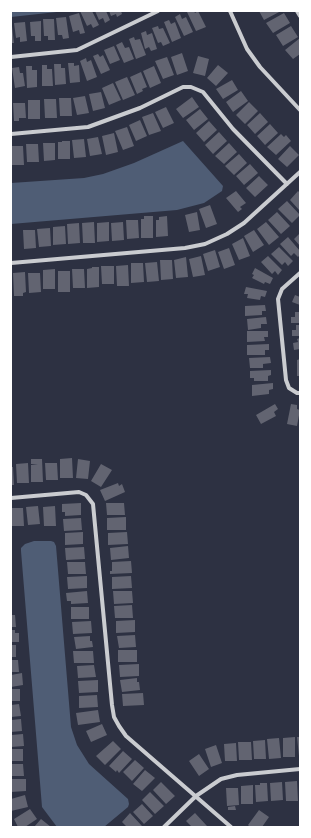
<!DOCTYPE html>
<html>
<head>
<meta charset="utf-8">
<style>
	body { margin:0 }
	#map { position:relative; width:311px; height:838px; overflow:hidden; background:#2d3142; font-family:"DM Sans",sans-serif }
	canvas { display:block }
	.frame { position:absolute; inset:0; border:12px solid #fff; pointer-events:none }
</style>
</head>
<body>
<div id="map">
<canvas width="311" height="838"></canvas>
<div class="frame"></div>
</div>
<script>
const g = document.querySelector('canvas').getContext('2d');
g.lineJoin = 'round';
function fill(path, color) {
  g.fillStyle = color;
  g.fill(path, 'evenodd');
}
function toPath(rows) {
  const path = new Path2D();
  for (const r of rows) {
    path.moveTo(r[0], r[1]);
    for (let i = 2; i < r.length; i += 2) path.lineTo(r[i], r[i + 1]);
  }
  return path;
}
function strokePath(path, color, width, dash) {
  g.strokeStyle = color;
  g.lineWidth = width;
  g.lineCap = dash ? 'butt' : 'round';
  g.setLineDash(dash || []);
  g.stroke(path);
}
const water = toPath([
	[11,11,66,11,11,17],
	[183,141,223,186,222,191,204,203,177,210,11,224,11,183,84,178,103,174,134,163],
	[34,541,51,541,54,542,56,546,71,727,77,745,89,764,128,799,129,804,128,807,104,827,57,827,42,807,21,551,21,548,25,544]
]);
const building = toPath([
	[80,11,92,11,99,25,93,28,91,24,87,26],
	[95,11,106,11,110,20,105,23,103,18,99,20],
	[109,11,121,11,122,14,117,17,116,14,111,16],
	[188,11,194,11,195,13,198,11,206,27,196,31,187,12],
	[259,11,281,11,264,20],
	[79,13,85,33,80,34,79,30,73,32,69,16],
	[284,13,290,23,273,33,266,23],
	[180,14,182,19,186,17,193,32,184,36,175,17],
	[66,17,69,38,63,39,62,35,58,35,56,18],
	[43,19,54,19,55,40,48,40,48,36,44,36],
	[169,20,171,24,175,22,181,38,172,42,164,22],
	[41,21,41,41,35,41,35,36,31,36,30,22],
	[25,22,27,41,20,42,20,37,16,38,14,23],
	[11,26,12,26,14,43,11,43],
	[158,26,159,29,163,28,170,43,163,46,161,42,158,43,152,28],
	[291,26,298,37,283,46,276,35],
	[146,31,147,35,152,33,157,49,151,51,149,47,145,49,141,33],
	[134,37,135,40,140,39,146,55,136,59,129,39],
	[300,38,300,54,293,59,285,50],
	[122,42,125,48,129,47,134,59,124,63,116,45],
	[114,46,120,60,110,64,104,50],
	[182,53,188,71,177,75,171,57],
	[98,54,100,57,103,55,110,70,101,74,93,56],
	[198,56,209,59,205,76,193,73],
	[167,57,174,75,163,79,155,61],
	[86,58,87,62,91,60,97,77,87,81,80,61],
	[68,63,74,63,74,66,79,65,80,82,70,83],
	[54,64,61,64,61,68,65,68,66,84,55,85],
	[42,65,47,65,47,69,52,69,53,86,42,86],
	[218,65,228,73,216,86,207,78],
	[26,66,32,66,32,70,37,70,37,87,27,88],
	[154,66,161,83,150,88,143,71],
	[19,67,20,73,23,73,25,86,15,88,12,68],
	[141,72,147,87,142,89,143,91,137,94,130,77],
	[127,77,135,95,123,100,115,82],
	[232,80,238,90,223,99,216,89],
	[113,83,121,100,109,105,102,88],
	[241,91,248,101,233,112,226,102],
	[101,92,105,108,93,111,89,94],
	[85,96,89,113,77,115,73,98],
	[192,97,199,107,183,118,176,109],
	[59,98,71,98,72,116,60,116],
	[44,99,56,99,57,118,45,118],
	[28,100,40,100,40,119,28,119],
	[249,102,258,111,245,124,236,115],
	[13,103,25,103,26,118,19,118,19,121,14,121],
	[166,107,174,123,163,128,155,112],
	[200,109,208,119,194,130,186,120],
	[153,113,161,131,149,135,142,117],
	[260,113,268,122,255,134,247,125],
	[140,120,147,136,136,141,129,125],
	[209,121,217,130,204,142,196,133],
	[270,124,278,133,265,145,257,136],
	[127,127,134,146,123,150,115,131],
	[219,132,227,141,213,154,205,145],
	[114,133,118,152,106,155,102,136],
	[281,134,284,137,286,135,291,141,276,155,267,147],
	[98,137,102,154,90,156,87,139],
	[84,139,86,157,74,158,72,140],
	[62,141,70,141,70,159,58,159,58,142,62,142],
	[43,143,55,143,55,160,44,161],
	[229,143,237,152,224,164,215,156],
	[26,144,38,144,39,162,27,162],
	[11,146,23,146,24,165,12,165],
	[290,146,299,155,287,167,278,159],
	[239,154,247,163,234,175,225,166],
	[250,164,258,173,244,185,236,176],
	[259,176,268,185,255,197,246,188],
	[236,191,246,203,240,207,242,209,238,212,226,198],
	[298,191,300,193,300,211,290,200],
	[287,201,300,215,292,223,278,209],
	[210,205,217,224,206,228,199,209],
	[197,212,200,230,189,232,185,215],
	[277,212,290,226,281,234,268,220],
	[144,216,153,216,153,238,141,238,141,219,144,219],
	[167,216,168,236,156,237,156,220,159,220,159,217],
	[126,220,138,220,139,238,127,239],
	[94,222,95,243,83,243,82,223],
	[109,222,109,241,97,242,97,223],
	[123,222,124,240,112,241,111,223],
	[266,222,279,237,269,245,257,229],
	[79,223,80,243,68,244,67,224],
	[65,226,66,244,53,245,53,227],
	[50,228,51,246,39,247,37,229],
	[23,230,35,230,36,248,24,249],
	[254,230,264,245,253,252,244,236],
	[300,233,300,246,294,239],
	[288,237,300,251,300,255,298,257,294,253,291,256,280,244],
	[243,238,250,256,239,260,232,244],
	[279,247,293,261,288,266,285,262,282,265,271,254],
	[229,248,235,265,224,269,218,252],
	[215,250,220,267,208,271,203,254],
	[201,256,205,275,193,277,189,259],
	[268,256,282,270,278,275,275,271,272,274,261,262],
	[186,257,188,277,176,278,174,260],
	[160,260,172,260,173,279,161,280],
	[157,262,159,281,147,282,145,263],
	[131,263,143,263,144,282,131,283],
	[128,265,129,286,117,286,116,266],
	[101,266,114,266,114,284,102,284],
	[92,267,99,267,99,287,87,288,87,269,92,268],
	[255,268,273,278,270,284,265,282,264,284,252,278,254,275,252,274],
	[55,269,55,289,43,289,43,270],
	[72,269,84,269,85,288,73,288],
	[58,271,70,271,70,292,58,292],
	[25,272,26,292,23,293,23,296,14,296,13,273],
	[28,273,40,273,41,292,29,293],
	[246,287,267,291,265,297,261,296,260,300,247,298,248,294,244,294],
	[295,295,300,297,300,305,292,302],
	[265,305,266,311,262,311,262,315,245,316,245,306],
	[295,312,300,312,300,323,291,323,291,317,295,317],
	[266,317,267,324,261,324,261,328,248,330,247,319],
	[296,325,300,325,300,336,292,336,292,330,296,330],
	[247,331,268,331,268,337,264,337,265,341,247,342],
	[300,338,300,349,294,350,293,343,298,342,297,339],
	[269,344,269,350,265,350,265,355,247,355,247,345],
	[270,357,271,363,263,364,263,368,250,368,249,358],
	[300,359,300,376,297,376,297,360],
	[271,370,271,375,268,376,268,381,254,381,254,378,250,378,250,371],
	[273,383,273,389,269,390,269,394,252,396,252,385],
	[275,404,278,409,274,412,276,416,261,424,256,415],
	[291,404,297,405,297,409,300,410,297,426,287,424],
	[72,458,73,478,60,478,60,459],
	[31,459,42,459,43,482,31,482,31,465,38,464,31,464],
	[78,459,90,461,88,479,76,478],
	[28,463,29,483,17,483,16,464],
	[45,463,57,463,58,480,46,480],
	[101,464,112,470,101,487,91,481],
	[11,467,13,467,14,485,11,485],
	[118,483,119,486,122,484,125,492,105,501,100,490],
	[81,503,81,515,65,516,65,512,62,512,62,504],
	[106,503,124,503,125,515,107,515],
	[38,506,40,524,28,525,26,507],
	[55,506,56,526,44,526,43,507],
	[11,508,23,508,24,526,12,526],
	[126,517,126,530,107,530,107,518],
	[81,518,82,530,64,531,63,519],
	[83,532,83,544,65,545,65,533],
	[127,532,128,544,108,545,108,533],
	[128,546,129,558,111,560,110,548],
	[84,547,85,559,66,560,65,548],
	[131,561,132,573,110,574,110,571,112,571,112,562],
	[67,562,85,562,86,574,68,574],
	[87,576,87,588,68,589,67,577],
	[131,576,132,588,112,589,112,577],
	[87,591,88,603,71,604,71,601,67,601,66,593],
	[113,591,132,591,133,603,114,604],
	[132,605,133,618,115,618,114,606],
	[71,607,89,607,89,619,71,619],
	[11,615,15,615,16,627,11,627],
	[135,620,135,632,116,633,116,621],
	[91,621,92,633,73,634,72,622],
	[11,630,15,630,15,633,19,633,19,642,11,642],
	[135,635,136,647,119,648,117,636],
	[90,636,90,641,92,641,93,647,76,649,74,637],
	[11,645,16,645,16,657,11,657],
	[118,650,137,650,137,662,118,662],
	[73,651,93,651,94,663,74,663],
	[11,660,18,660,19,672,11,672],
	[139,664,139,676,120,677,119,665],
	[94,665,96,677,78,678,77,666],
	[22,673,23,685,11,687,11,675],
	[137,678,137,682,139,682,140,690,122,692,120,680],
	[98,680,98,692,79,693,78,681],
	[11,689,20,689,20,701,11,701],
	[143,693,144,705,123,706,122,694],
	[97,695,98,707,79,708,79,696],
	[19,704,21,716,11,717,11,705],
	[98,710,100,722,78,725,76,713],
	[21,719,22,731,11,732,11,720],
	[102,724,107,735,91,742,86,731],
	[23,734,24,746,11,747,11,735],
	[295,737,295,757,283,757,283,738],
	[297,737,300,737,300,756,299,756],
	[279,738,281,758,269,759,267,739],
	[265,740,266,759,254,759,253,741],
	[113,741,121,749,105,765,96,756],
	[238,742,251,742,252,760,239,760],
	[236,743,237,761,225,761,224,744],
	[216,745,222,763,211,767,205,749],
	[11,749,23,749,23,761,11,761],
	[123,751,132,759,119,773,117,770,116,772,109,766],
	[199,754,209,769,199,776,189,761],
	[135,760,144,768,132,781,123,772],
	[11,764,23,764,24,776,11,776],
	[145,770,155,778,142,791,133,784],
	[11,779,26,779,26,791,11,792],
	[297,781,298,801,286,801,285,782],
	[161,782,175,796,166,804,153,790],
	[282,782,283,800,271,801,270,783],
	[260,783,267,783,268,801,256,802,255,785,260,785],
	[253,785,253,804,241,804,241,786],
	[226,788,238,788,239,805,227,806],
	[150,792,164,806,155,814,142,800],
	[25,795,28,807,11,811,11,799],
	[142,804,153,816,144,824,133,812],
	[235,806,236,810,228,810,228,807],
	[30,809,37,819,25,827,18,827,14,819],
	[259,810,269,817,262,827,250,827,248,825],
	[130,813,142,826,141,827,127,827,122,822],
	[195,813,207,826,206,827,192,827,186,821],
	[41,819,51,827,34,827]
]);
const minor = toPath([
	[230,11,247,49,260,67,300,110],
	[297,11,300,16],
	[11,57,77,50,158,11],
	[11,134,88,127,140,108,183,87,191,87,203,92,233,129,287,184],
	[11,263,185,248,205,244,227,234,244,223,300,172],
	[300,273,282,289,278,299,286,380,289,388,297,393,300,393],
	[11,498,79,492,86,495,93,504,112,705,114,717,119,726,126,736,231,827],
	[164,827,196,796,221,779,237,775,300,769]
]);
fill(water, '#4f5d75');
fill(building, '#626471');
strokePath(minor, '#caccd0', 4);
</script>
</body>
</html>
